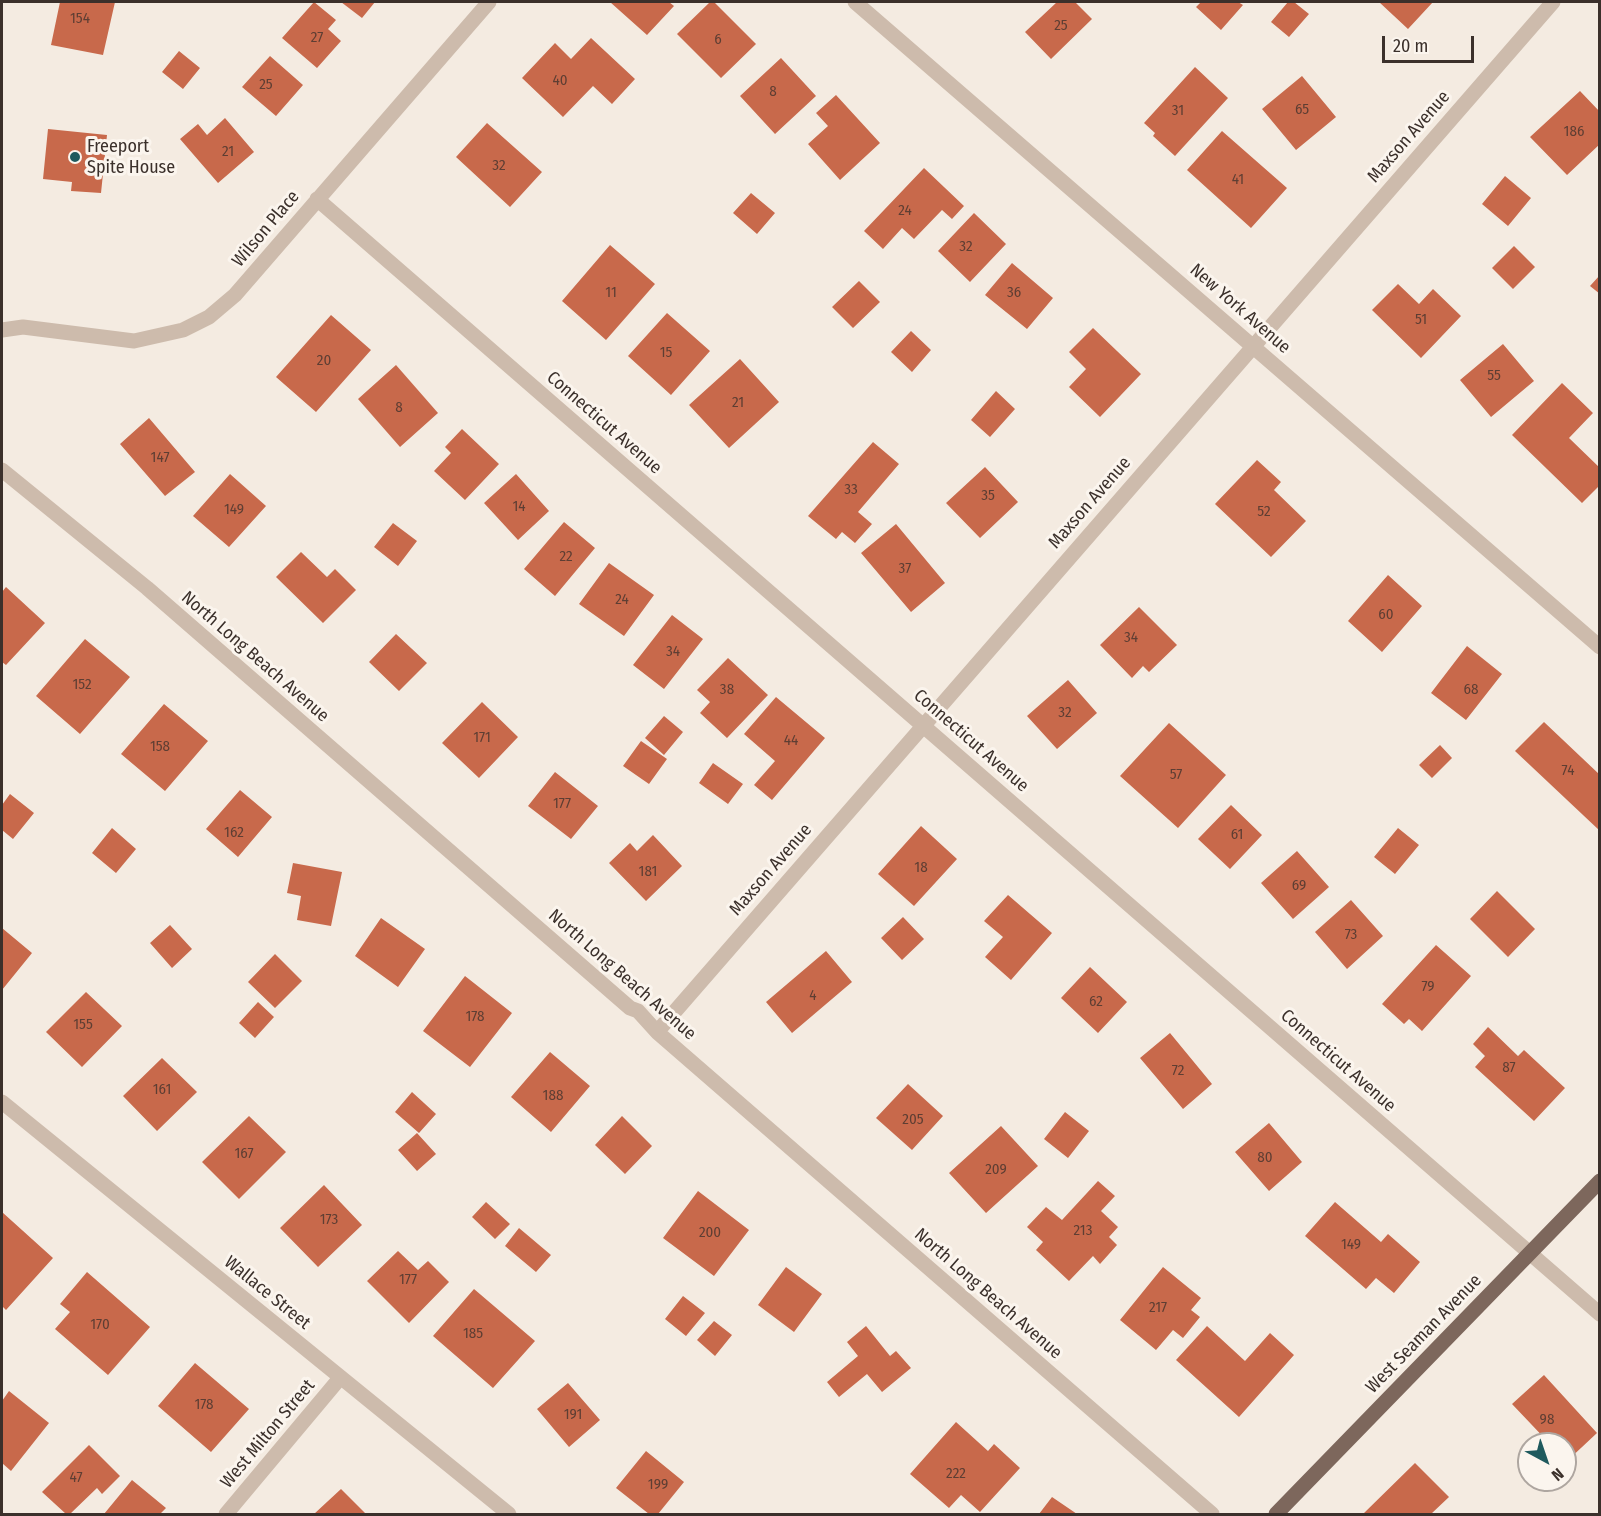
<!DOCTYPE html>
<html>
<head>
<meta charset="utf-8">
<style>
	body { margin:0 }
	#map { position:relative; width:1601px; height:1516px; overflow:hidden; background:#f4ebe1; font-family:"Fira Sans Condensed",sans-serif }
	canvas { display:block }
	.frame { position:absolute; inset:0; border:3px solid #3b302b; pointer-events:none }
	.north { position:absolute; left:1517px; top:1432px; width:60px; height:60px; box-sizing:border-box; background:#fbf5ee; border:2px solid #aea6a0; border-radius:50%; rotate:140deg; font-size:16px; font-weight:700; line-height:24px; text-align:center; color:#3b302b }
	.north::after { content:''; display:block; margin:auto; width:21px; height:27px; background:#1f5a5e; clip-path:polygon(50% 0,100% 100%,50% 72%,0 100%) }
	.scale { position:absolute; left:1382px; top:36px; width:92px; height:27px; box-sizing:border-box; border:3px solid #3b302b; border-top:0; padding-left:8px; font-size:18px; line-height:21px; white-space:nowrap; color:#3b302b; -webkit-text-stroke:4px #fbf5ee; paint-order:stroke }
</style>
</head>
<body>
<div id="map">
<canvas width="1601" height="1516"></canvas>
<div class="frame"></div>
<div class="north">N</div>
<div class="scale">20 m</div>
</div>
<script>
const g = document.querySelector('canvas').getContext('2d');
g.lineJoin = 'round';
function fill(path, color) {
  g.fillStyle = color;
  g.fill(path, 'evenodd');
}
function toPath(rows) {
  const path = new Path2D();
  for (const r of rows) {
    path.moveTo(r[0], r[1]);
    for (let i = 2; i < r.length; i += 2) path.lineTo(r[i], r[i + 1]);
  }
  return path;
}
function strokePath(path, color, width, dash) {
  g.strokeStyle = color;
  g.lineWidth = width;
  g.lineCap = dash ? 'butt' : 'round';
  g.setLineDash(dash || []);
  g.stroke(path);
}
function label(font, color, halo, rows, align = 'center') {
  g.font = font + ' "Fira Sans Condensed",sans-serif';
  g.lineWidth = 6;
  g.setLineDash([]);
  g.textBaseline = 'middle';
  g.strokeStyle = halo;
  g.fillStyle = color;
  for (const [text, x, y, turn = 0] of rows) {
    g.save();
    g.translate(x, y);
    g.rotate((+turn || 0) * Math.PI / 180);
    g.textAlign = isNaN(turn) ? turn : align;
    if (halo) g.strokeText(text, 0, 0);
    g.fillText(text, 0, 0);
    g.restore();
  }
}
const building = toPath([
	[60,2,115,2,103,55,51,45],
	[314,2,336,20,328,29,341,41,317,68,282,38],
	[341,2,375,2,362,18],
	[610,2,669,2,674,6,647,35],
	[710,2,714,2,756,44,721,78,677,34],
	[1057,2,1075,2,1092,19,1051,59,1025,32],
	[1201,2,1238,2,1243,5,1221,30,1196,7],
	[1288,2,1294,2,1309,14,1289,37,1271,22],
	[1379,2,1433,2,1408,29],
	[591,38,635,79,612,104,593,86,563,117,522,78,555,43,571,59],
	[179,51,200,68,183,89,162,72],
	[270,56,303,85,276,116,242,87],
	[781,58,816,96,775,134,740,96],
	[1195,67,1228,98,1175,156,1153,136,1155,133,1144,123],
	[1302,76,1336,117,1296,150,1262,109],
	[1580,91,1600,112,1600,144,1567,175,1530,137],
	[836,95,880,143,840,180,808,144,828,126,816,113],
	[225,118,254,152,218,183,180,139,198,124,207,135],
	[487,123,542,172,510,207,456,157],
	[48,129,107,135,101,193,71,191,72,182,43,179],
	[1222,131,1287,188,1251,228,1187,170],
	[924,168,964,206,952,219,942,210,914,239,902,228,883,249,864,231],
	[1505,176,1531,198,1508,226,1482,204],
	[751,193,775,213,757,234,733,213],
	[974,213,1006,244,970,282,938,251],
	[610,245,655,284,606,340,562,301],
	[1514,246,1535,267,1513,289,1492,268],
	[1012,263,1053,298,1027,329,985,295],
	[1600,275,1600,294,1590,286],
	[859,281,880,302,853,328,832,307],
	[1398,284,1419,304,1433,289,1461,316,1421,358,1372,310],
	[667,313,710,351,671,395,628,356],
	[331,315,371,350,316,412,276,377],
	[1093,328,1141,374,1100,417,1069,387,1086,369,1069,352],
	[911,331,931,350,912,372,891,352],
	[1503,344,1534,381,1491,417,1460,380],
	[740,359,779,402,729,448,689,405],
	[396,365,438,413,400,447,358,399],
	[1562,383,1593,413,1569,438,1600,468,1600,485,1582,503,1512,435],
	[996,391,1015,409,990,437,971,420],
	[149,418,195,472,165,496,120,444],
	[462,429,499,464,465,500,434,471,451,453,445,447],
	[873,442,899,464,858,512,872,524,855,543,842,532,836,539,808,516],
	[1257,460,1281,482,1274,490,1306,521,1271,557,1215,504],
	[985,467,1018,502,980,538,946,503],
	[230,474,266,506,229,547,193,516],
	[516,474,549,511,518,540,484,503],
	[564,522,595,548,555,596,524,569],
	[393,523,417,541,398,566,374,547],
	[896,524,945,583,911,612,861,553],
	[301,552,327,577,335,569,356,590,323,623,276,577],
	[609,563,654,595,624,636,579,604],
	[1388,575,1422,606,1382,652,1348,621],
	[6,587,45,623,6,665,2,662,2,592],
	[1139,607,1177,645,1149,672,1143,666,1132,678,1100,645],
	[672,615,703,639,664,689,633,665],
	[396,634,427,663,399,691,369,662],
	[85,639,130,677,80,734,36,696],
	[1467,646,1502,674,1466,720,1431,693],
	[728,658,768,695,727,738,700,713,710,702,697,690],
	[1068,680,1097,713,1057,749,1027,716],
	[776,697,825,738,772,800,754,785,775,761,744,734],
	[482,702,518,737,479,778,442,743],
	[164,704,208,741,165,791,121,754],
	[664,716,683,732,664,755,645,738],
	[1544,722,1600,775,1600,831,1515,751],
	[1169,723,1226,775,1178,828,1120,776],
	[641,741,667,759,649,784,623,766],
	[1440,745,1452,758,1432,778,1419,765],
	[713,763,743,784,728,804,699,783],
	[555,772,598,806,571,839,528,806],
	[240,790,272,817,238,857,206,829],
	[10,794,34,813,13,839,2,830,2,805],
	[1231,805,1262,835,1230,869,1198,839],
	[921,826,957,859,914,906,878,874],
	[112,828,136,849,116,873,92,853],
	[1398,828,1419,845,1395,874,1374,857],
	[653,835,682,866,646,901,609,863,630,843,637,851],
	[1297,851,1329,887,1293,919,1261,883],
	[293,863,342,872,331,926,297,920,301,896,287,893],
	[1497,891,1535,929,1508,957,1470,919],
	[1008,895,1052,933,1011,980,985,957,1003,937,984,921],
	[1351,900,1383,936,1347,969,1315,932],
	[903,917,924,939,902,960,881,938],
	[381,918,425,949,398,987,355,956],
	[170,925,192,949,172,968,150,943],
	[2,928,32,953,2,990],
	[1436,945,1471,976,1422,1031,1409,1019,1404,1024,1382,1004],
	[826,951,852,982,792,1033,766,1002],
	[275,954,302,981,275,1008,248,982],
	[1090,967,1127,1002,1098,1033,1061,998],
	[465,976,512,1013,470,1067,423,1031],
	[86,992,122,1026,82,1067,46,1032],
	[258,1002,274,1017,255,1038,239,1023],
	[1488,1027,1518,1056,1524,1050,1565,1088,1534,1121,1475,1067,1485,1056,1473,1044],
	[1170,1033,1212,1084,1183,1109,1140,1058],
	[550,1052,590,1086,551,1132,511,1097],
	[162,1058,197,1092,157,1131,123,1096],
	[908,1084,943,1116,912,1150,876,1118],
	[412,1092,436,1114,419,1133,395,1112],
	[1065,1112,1089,1131,1068,1158,1044,1139],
	[249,1116,286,1152,239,1199,202,1162],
	[622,1116,652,1146,625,1174,595,1145],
	[1269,1123,1302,1162,1269,1191,1235,1152],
	[1001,1126,1038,1166,986,1213,949,1173],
	[417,1133,436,1154,417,1171,398,1150],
	[1098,1181,1115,1196,1101,1211,1118,1227,1109,1237,1117,1245,1100,1264,1093,1256,1069,1281,1036,1250,1043,1242,1027,1227,1046,1207,1062,1220],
	[324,1185,362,1225,318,1267,280,1228],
	[698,1191,749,1230,714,1276,663,1238],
	[486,1202,510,1224,495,1239,472,1217],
	[1335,1202,1381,1242,1388,1234,1420,1262,1394,1293,1376,1278,1366,1289,1305,1236],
	[2,1212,53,1258,6,1310,2,1306],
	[519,1228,551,1255,536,1272,505,1246],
	[398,1251,418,1270,428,1261,449,1282,409,1323,367,1281],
	[786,1267,822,1294,794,1332,758,1305],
	[1163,1267,1201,1298,1191,1310,1200,1317,1183,1338,1173,1330,1156,1350,1120,1320],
	[87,1272,150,1327,108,1375,55,1329,70,1312,60,1304],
	[474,1289,535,1341,493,1388,433,1336],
	[683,1296,705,1313,686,1336,665,1319],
	[714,1321,732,1335,715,1356,697,1340],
	[866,1326,890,1356,896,1351,911,1368,882,1392,867,1374,839,1397,827,1382,858,1356,847,1342],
	[1207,1326,1245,1361,1270,1333,1294,1355,1239,1417,1176,1360],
	[195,1363,249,1409,211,1452,158,1406],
	[1544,1375,1597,1433,1566,1462,1565,1444,1550,1444,1512,1404],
	[568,1383,600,1420,569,1447,537,1409],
	[9,1391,49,1423,11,1471,2,1463,2,1401],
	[956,1422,988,1451,994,1444,1020,1468,980,1512,961,1495,949,1508,910,1474],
	[89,1445,120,1476,102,1494,97,1488,70,1514,66,1514,42,1492],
	[646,1451,684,1482,658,1514,649,1514,616,1488],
	[1415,1463,1449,1497,1431,1514,1363,1514],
	[132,1480,166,1508,160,1514,104,1514],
	[341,1489,366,1514,314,1514],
	[1052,1497,1077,1514,1039,1514]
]);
const minor = toPath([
	[855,2,1600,647],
	[317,199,1600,1314],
	[2,330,23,327,134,341,183,330,209,317,235,295,489,2],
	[2,470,147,588,630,1008,638,1011,657,1032,1212,1514],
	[657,1032,1553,2],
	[2,1102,509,1514],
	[226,1514,340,1378]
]);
const major = toPath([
	[1276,1514,1600,1181]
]);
const markers = [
	[75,157,6,"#1f5a5e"]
];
const numberNames = [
	["154",80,19],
	["25",1061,26],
	["27",317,38],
	["6",718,40],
	["40",560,81],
	["25",266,85],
	["8",773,92],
	["65",1302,110],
	["31",1178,111],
	["186",1574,132],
	["21",228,152],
	["32",499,166],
	["41",1238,180],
	["24",905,211],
	["32",966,247],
	["11",611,293],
	["36",1014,293],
	["51",1421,320],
	["15",666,353],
	["20",324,361],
	["55",1494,376],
	["21",738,403],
	["8",399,408],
	["147",160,458],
	["33",851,490],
	["35",988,496],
	["14",519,507],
	["149",234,510],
	["52",1264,512],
	["22",566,557],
	["37",905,569],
	["24",622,600],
	["60",1386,615],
	["34",1131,638],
	["34",673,652],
	["152",82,685],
	["38",727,690],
	["68",1471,690],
	["32",1065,713],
	["171",482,738],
	["44",791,741],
	["158",160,747],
	["74",1568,771],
	["57",1176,775],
	["177",562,804],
	["162",234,833],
	["61",1237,835],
	["18",921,868],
	["181",648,872],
	["69",1299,886],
	["73",1351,935],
	["79",1428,987],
	["4",813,996],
	["62",1096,1002],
	["178",475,1017],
	["155",83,1025],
	["87",1509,1068],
	["72",1178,1071],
	["161",162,1090],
	["188",553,1096],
	["205",913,1120],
	["167",244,1154],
	["80",1265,1158],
	["209",996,1170],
	["173",329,1220],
	["213",1083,1231],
	["200",710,1233],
	["149",1351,1245],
	["177",408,1280],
	["217",1158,1308],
	["170",100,1325],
	["185",473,1334],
	["178",204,1405],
	["191",573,1415],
	["98",1547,1420],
	["222",956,1474],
	["47",76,1478],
	["199",658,1485]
];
const streetNames = [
	["Maxson Avenue",1409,137,-49],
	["Wilson Place",266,229,-50],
	["New York Avenue",1240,309,41],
	["Connecticut Avenue",604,423,41],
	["Maxson Avenue",1090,503,-49],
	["North Long Beach Avenue",255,657,41],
	["Connecticut Avenue",971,741,41],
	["Maxson Avenue",771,870,-49],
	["North Long Beach Avenue",622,975,41],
	["Connecticut Avenue",1338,1061,41],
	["Wallace Street",267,1293,39],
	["North Long Beach Avenue",988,1294,41],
	["West Seaman Avenue",1424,1334,-46],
	["West Milton Street",268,1434,-50]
];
const poiNames = [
	["Freeport",87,147],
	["Spite House",87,168]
];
fill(building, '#c8694b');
strokePath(minor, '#cdbbac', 15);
strokePath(major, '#7d675c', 15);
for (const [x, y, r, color] of markers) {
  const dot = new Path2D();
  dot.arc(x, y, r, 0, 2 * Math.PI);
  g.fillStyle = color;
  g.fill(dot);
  strokePath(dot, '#fbf5ee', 2);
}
label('15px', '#5e3e33', null, numberNames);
label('18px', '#3b302b', '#fbf5ee', streetNames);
label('18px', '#3b302b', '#fbf5ee', poiNames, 'left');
</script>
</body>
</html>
